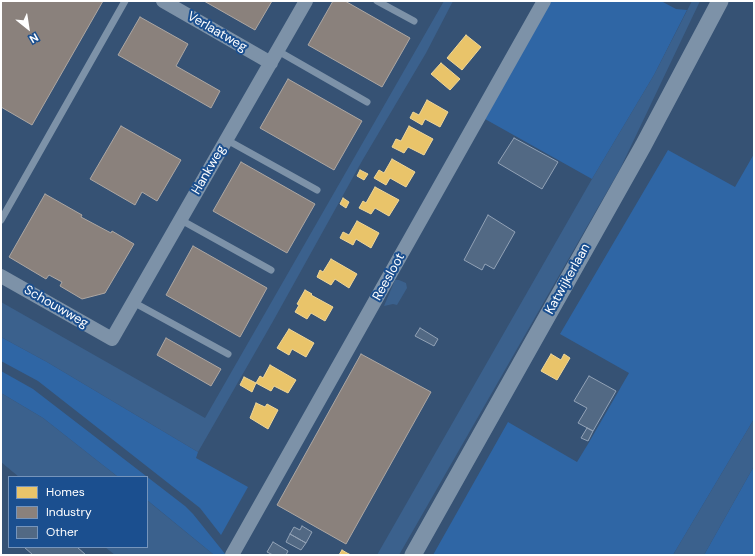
<!DOCTYPE html>
<html>
<head>
<meta charset="utf-8">
<style>
	body { margin:0 }
	#map { position:relative; width:755px; height:556px; overflow:hidden; background:#365274; font-family:"DM Sans",sans-serif }
	canvas { display:block }
	.frame { position:absolute; inset:0; border:2px solid #fff; pointer-events:none }
	.legend { position:absolute; left:8px; top:476px; width:140px; height:72px; box-sizing:border-box; background:#1b4f8f; border:1px solid #7695bc; margin:0; padding:5px 7px; list-style:none; font-size:12px; color:#fff }
	.legend li { display:flex; align-items:center; gap:8px; height:20px }
	.legend b { width:20px; border:1px solid #7695bc }
	.north { position:absolute; left:8px; top:8px; width:40px; height:40px; -webkit-text-stroke:3px #1b4f8f; paint-order:stroke; rotate:150deg; font-size:11px; font-weight:700; line-height:16px; text-align:center; color:#fff }
	.north::after { content:''; display:block; margin:auto; width:14px; height:18px; background:#fff; clip-path:polygon(50% 0,100% 100%,50% 72%,0 100%) }
</style>
</head>
<body>
<div id="map">
<canvas width="755" height="556"></canvas>
<div class="frame"></div>
<ul class="legend">
<li><b style="height:11px;background:#e9c46a"></b>Homes</li>
<li><b style="height:11px;background:#8a817c"></b>Industry</li>
<li><b style="height:11px;background:#526984"></b>Other</li>
</ul>
<div class="north">N</div>
</div>
<script>
const g = document.querySelector('canvas').getContext('2d');
g.lineJoin = 'round';
function fill(path, color) {
  g.fillStyle = color;
  g.fill(path, 'evenodd');
}
function toPath(rows) {
  const path = new Path2D();
  for (const r of rows) {
    path.moveTo(r[0], r[1]);
    for (let i = 2; i < r.length; i += 2) path.lineTo(r[i], r[i + 1]);
  }
  return path;
}
function strokePath(path, color, width, dash) {
  g.strokeStyle = color;
  g.lineWidth = width;
  g.lineCap = dash ? 'butt' : 'round';
  g.setLineDash(dash || []);
  g.stroke(path);
}
function label(font, color, halo, rows, align = 'center') {
  g.font = font + ' "DM Sans",sans-serif';
  g.lineWidth = 4;
  g.setLineDash([]);
  g.textBaseline = 'middle';
  g.strokeStyle = halo;
  g.fillStyle = color;
  for (const [text, x, y, turn = 0] of rows) {
    g.save();
    g.translate(x, y);
    g.rotate((+turn || 0) * Math.PI / 180);
    g.textAlign = isNaN(turn) ? turn : align;
    if (halo) g.strokeText(text, 0, 0);
    g.fillText(text, 0, 0);
    g.restore();
  }
}
const green = toPath([
	[550,1,661,1,676,9,687,10,654,75,592,179,485,119],
	[668,150,735,187,754,154,754,419,673,555,433,555,508,422,577,462,588,444,629,373,560,334],
	[1,337,47,362,198,452,196,458,248,487,221,535,200,508,38,381,1,361],
	[1,371,33,389,185,506,193,514,226,555,214,555,147,500,147,477,118,477,43,418,1,393],
	[754,466,754,555,704,555]
]);
const water = toPath([
	[444,1,453,1,426,53,362,161,272,323,198,452,47,362,1,337,1,302,205,418],
	[692,1,700,1,620,169,399,555,377,555,592,179,654,75],
	[395,280,399,280,406,283,407,288,397,305,393,304,384,306],
	[1,393,43,418,118,477,19,477,1,462],
	[754,419,754,466,704,555,673,555],
	[147,500,154,506,214,555,115,555,105,547,147,547]
]);
const homes = toPath([
	[466,35,481,47,462,70,447,58,466,35],
	[441,63,460,79,450,90,431,74,441,63],
	[427,100,448,112,440,127,425,119,422,125,410,118,413,112,419,115,427,100],
	[409,126,433,139,424,155,408,147,404,153,392,147,396,139,401,141,409,126],
	[392,159,415,172,406,187,390,178,386,185,374,178,379,170,384,173,392,159],
	[360,170,368,174,364,180,357,176,360,170],
	[375,187,399,200,389,216,375,208,371,214,359,208,363,201,366,203,375,187],
	[343,198,349,202,346,208,340,204,343,198],
	[357,221,379,233,371,248,356,239,353,245,340,238,343,232,349,235,357,221],
	[331,259,357,274,349,288,335,279,331,285,317,277,320,270,323,272,331,259],
	[305,290,312,294,311,295,333,307,325,321,311,313,307,319,295,312,299,305,297,304,305,290],
	[289,329,314,343,306,357,292,349,289,355,277,348,289,329],
	[551,354,561,360,564,354,570,358,557,380,541,371,551,354],
	[270,365,296,380,288,393,274,386,271,391,256,383,260,376,263,378,270,365],
	[244,377,256,383,252,392,240,385,244,377],
	[256,403,265,407,267,404,278,410,268,429,250,418,256,403],
	[342,550,347,553,351,555,339,555,342,550]
]);
const industry = toPath([
	[1,1,103,1,32,125,1,107,1,1],
	[204,1,272,1,255,30,204,1],
	[333,1,345,1,410,38,382,87,308,45,333,1],
	[140,17,188,44,176,66,220,91,211,108,118,55,140,17],
	[288,79,362,121,334,170,260,128,288,79],
	[121,126,181,160,157,201,142,192,135,205,90,179,121,126],
	[241,162,315,204,287,253,213,211,241,162],
	[45,194,82,215,81,217,111,233,112,231,134,244,105,293,82,299,60,286,62,282,49,275,46,279,9,257,45,194],
	[193,246,267,288,240,337,166,295,193,246],
	[166,338,221,369,211,386,157,355,166,338],
	[361,354,431,392,346,544,277,505,361,354]
]);
const building = toPath([
	[514,138,558,162,542,189,498,163,514,138],
	[488,215,515,232,494,269,485,264,482,270,464,260,488,215],
	[420,328,438,339,434,346,415,336,420,328],
	[589,376,616,391,593,431,578,423,587,408,574,401,589,376],
	[587,428,593,431,588,441,581,438,587,428],
	[302,526,312,532,306,543,290,534,294,527,300,530,302,526],
	[290,534,306,543,301,550,286,542,290,534],
	[273,542,288,551,286,555,273,555,267,552,273,542],
	[24,547,77,547,86,555,33,555,24,547]
]);
const service = toPath([
	[377,1,414,21],
	[278,51,367,102],
	[227,140,317,190],
	[1,220,125,1],
	[181,220,271,270],
	[133,302,228,354]
]);
const minor = toPath([
	[163,1,271,63],
	[1,276,112,339,306,1],
	[232,555,544,1]
]);
const tertiary = toPath([
	[413,555,643,146,720,1]
]);
const streetNames = [
	["Verlaatweg",217,32,30],
	["Hankweg",209,170,-60],
	["Reesloot",389,277,-61],
	["Katwijkerlaan",568,279,-61],
	["Schouwweg",56,307,30]
];
fill(green, '#2f66a5');
fill(water, '#3b618d');
fill(homes, '#e9c46a');
strokePath(homes, '#f0d697', 1);
fill(industry, '#8a817c');
strokePath(industry, '#ada7a3', 1);
fill(building, '#526984');
strokePath(building, '#92a2b6', 1);
strokePath(service, '#7d92a8', 7);
strokePath(minor, '#7d92a8', 14);
strokePath(tertiary, '#7d92a8', 17);
label('13px', '#fff', '#1b4f8f', streetNames);
</script>
</body>
</html>
